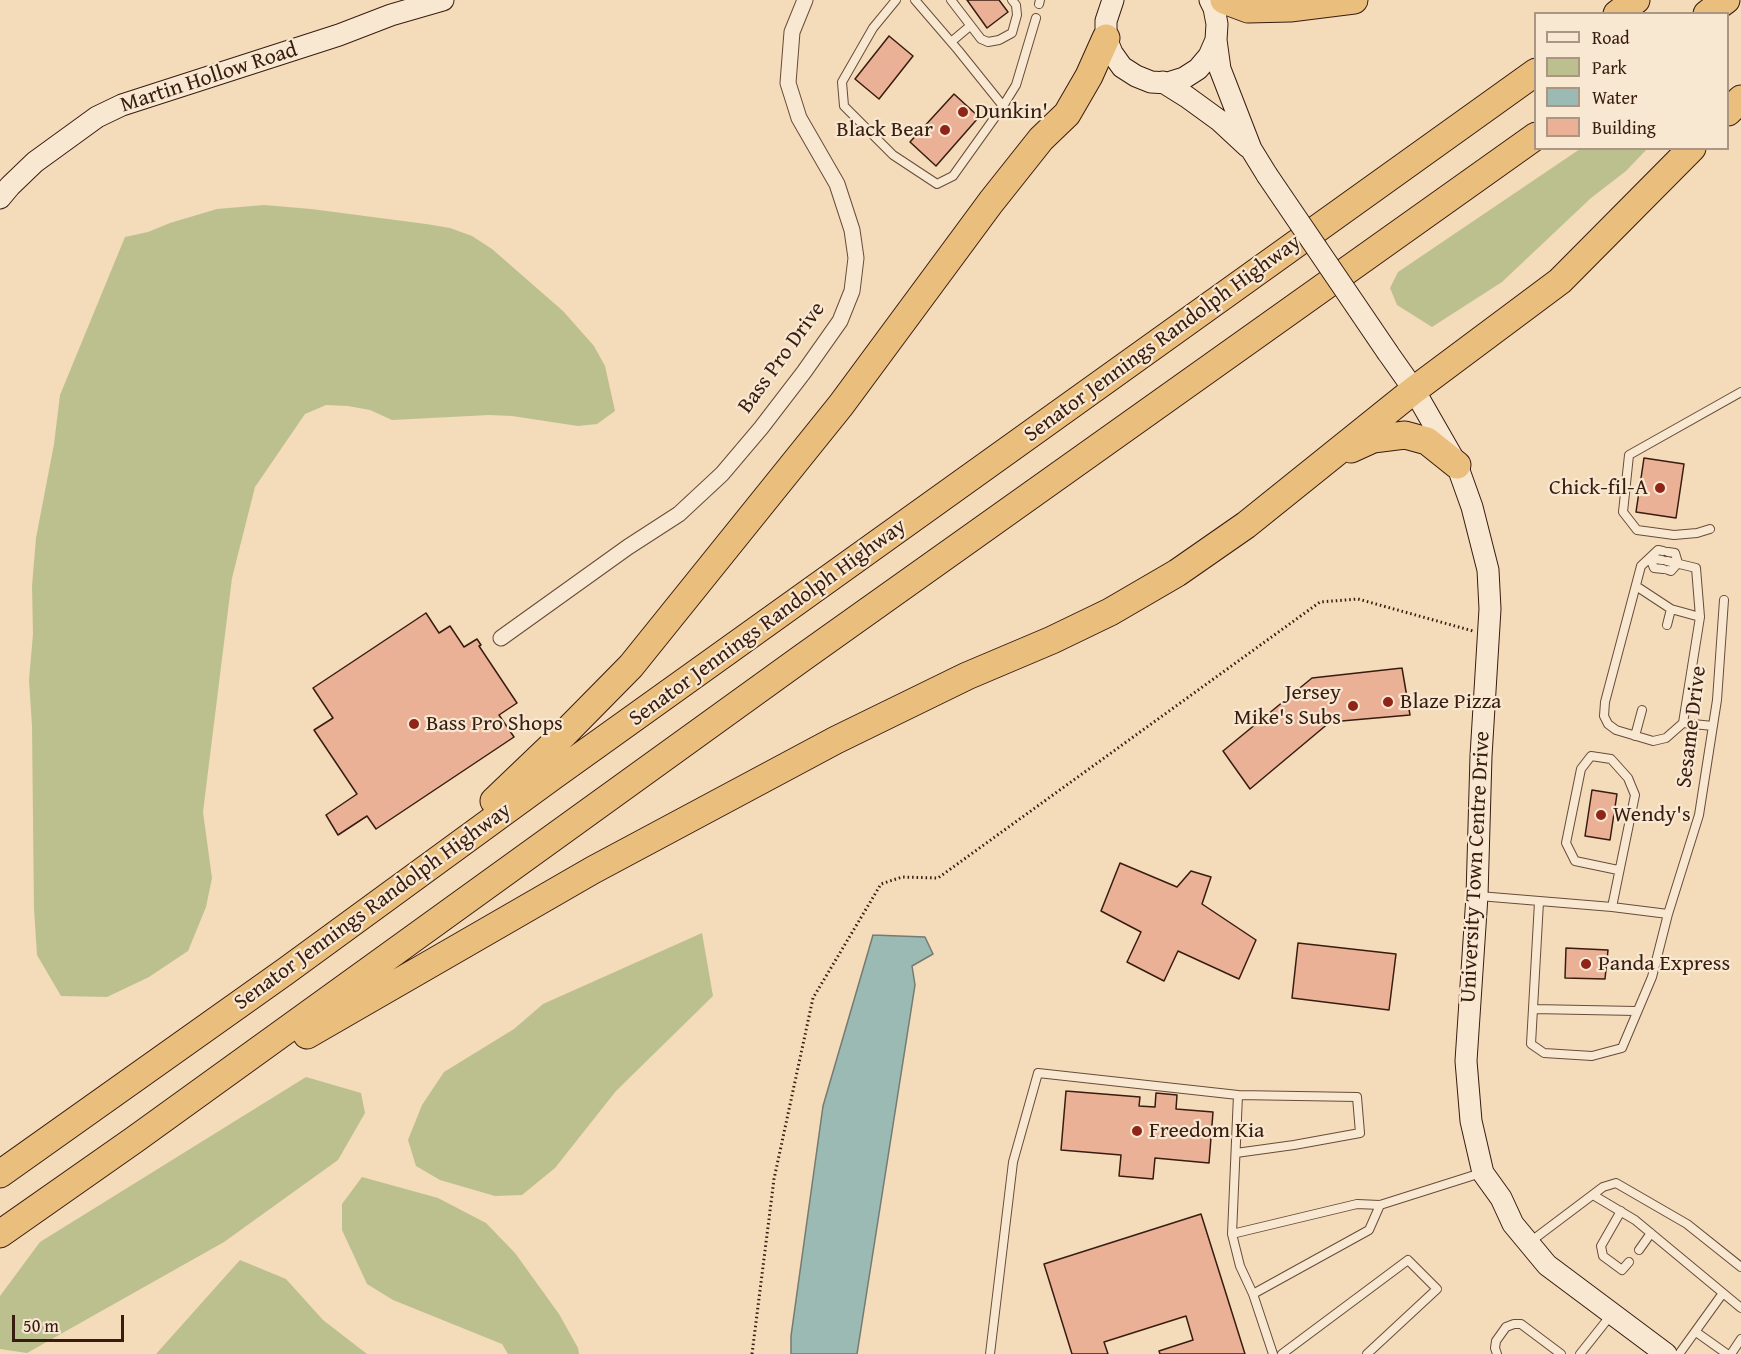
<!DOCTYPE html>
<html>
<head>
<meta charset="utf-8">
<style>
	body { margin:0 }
	#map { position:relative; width:1741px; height:1354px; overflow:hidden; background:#f4dbb9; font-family:"Gentium Book Plus",serif }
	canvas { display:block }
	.legend { position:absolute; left:1534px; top:12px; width:195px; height:138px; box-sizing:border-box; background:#f8e8d2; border:2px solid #ab9684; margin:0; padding:8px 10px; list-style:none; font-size:18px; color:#381c10 }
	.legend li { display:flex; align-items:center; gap:12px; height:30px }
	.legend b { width:30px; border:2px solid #ab9684 }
	.scale { position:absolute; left:12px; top:1315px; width:112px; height:27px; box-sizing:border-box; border:3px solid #381c10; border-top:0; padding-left:8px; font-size:18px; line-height:21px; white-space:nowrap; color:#381c10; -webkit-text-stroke:4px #f8e8d2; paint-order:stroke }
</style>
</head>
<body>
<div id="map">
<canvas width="1741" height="1354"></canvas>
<ul class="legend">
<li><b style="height:8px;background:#f8e8d2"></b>Road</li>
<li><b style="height:16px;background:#bcc08f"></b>Park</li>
<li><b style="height:16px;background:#9cbab4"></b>Water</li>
<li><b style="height:16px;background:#eab197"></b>Building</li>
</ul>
<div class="scale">50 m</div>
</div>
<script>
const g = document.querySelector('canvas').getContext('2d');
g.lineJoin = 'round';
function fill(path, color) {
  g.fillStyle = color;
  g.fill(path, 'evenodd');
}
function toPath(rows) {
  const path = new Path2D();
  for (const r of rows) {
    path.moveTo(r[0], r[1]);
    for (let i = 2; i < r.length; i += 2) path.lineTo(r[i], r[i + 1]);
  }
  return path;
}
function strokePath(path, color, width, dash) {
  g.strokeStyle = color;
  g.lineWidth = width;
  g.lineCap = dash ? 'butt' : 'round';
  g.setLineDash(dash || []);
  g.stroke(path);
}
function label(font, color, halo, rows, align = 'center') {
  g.font = font + ' "Gentium Book Plus",serif';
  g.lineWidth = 4.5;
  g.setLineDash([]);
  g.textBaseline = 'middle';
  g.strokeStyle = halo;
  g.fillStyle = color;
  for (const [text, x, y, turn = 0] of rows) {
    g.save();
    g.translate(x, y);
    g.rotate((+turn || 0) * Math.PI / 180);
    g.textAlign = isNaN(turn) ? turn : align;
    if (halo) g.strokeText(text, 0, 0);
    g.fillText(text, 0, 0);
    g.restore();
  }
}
const green = toPath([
	[1580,149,1647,149,1626,171,1591,198,1502,282,1432,327,1397,305,1390,288,1398,272],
	[264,205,311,209,426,224,450,228,472,236,492,249,563,311,594,346,605,366,615,411,597,424,578,426,512,416,489,415,392,420,370,410,348,406,326,405,305,414,255,487,232,578,203,812,212,878,206,907,188,951,149,977,107,997,61,996,37,955,34,909,32,726,29,680,33,634,32,586,36,538,54,444,60,395,125,237,148,232,170,223,217,209],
	[702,933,713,996,616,1091,555,1168,522,1195,495,1196,440,1180,416,1166,408,1140,422,1105,444,1072,514,1029,543,1004],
	[306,1077,361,1093,365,1113,338,1160,224,1242,27,1353,0,1349,0,1296,40,1242],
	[362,1177,438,1198,486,1223,515,1253,559,1314,578,1348,579,1354,508,1354,502,1344,393,1300,367,1284,342,1230,342,1204],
	[240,1260,286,1279,323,1320,367,1354,156,1354]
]);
const water = toPath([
	[873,935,925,937,933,954,912,966,915,985,857,1354,791,1354,791,1336,823,1106,873,935]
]);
const building = toPath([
	[967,0,999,0,1008,12,987,28,967,0],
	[889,36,913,56,879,99,855,79,889,36],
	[954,94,979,117,936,166,910,142,954,94],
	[1644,458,1684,464,1676,518,1636,512,1644,458],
	[426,613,439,633,450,626,464,647,477,639,481,645,479,646,517,703,499,715,514,737,376,829,367,816,338,835,326,815,357,794,314,730,333,718,313,688,426,613],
	[1402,668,1410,715,1330,722,1250,789,1223,751,1312,678,1402,668],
	[1592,790,1617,794,1610,840,1585,836,1592,790],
	[1120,863,1177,887,1191,871,1211,877,1202,904,1256,940,1239,979,1178,951,1164,981,1127,962,1141,932,1101,911,1120,863],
	[1298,943,1396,954,1389,1010,1292,998,1298,943],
	[1566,948,1608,950,1605,979,1565,978,1566,948],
	[1066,1091,1140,1097,1139,1106,1155,1107,1156,1093,1177,1095,1176,1109,1213,1112,1209,1163,1155,1158,1153,1179,1119,1176,1121,1155,1061,1150,1066,1091],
	[1201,1214,1245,1354,1160,1354,1159,1351,1193,1340,1186,1316,1104,1342,1108,1354,1072,1354,1044,1264,1201,1214]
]);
const path = toPath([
	[752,1354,774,1179,813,998,881,884,902,877,938,878,1320,602,1358,599,1473,631]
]);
const lane = toPath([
	[896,0,873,28,842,82,844,106,893,155,937,184,953,176,1003,106,958,50,915,0],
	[951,0,981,39,988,42,999,40,1012,33,1017,15,1016,5,1012,0],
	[1039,4,1040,0],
	[951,42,970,26],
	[1003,106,1016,85,1036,18],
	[1710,529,1697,533,1674,535,1637,530,1623,512,1629,455,1741,392],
	[1663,551,1658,550,1641,566,1605,702,1604,716,1608,724,1616,730,1653,741,1666,738,1683,723],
	[1668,552,1675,553,1678,563],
	[1650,558,1654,568,1663,569],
	[1650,558,1662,560],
	[1667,561,1696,568,1700,617,1683,723,1713,726],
	[1668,570,1671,571,1678,563],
	[1636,586,1671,609],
	[1667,625,1671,609,1700,617],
	[1635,736,1642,710],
	[1479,896,1612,907,1668,914,1699,815,1717,700,1724,600],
	[1539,902,1531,1044,1544,1053,1592,1056,1622,1048,1652,977,1668,914],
	[1612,907,1635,795,1628,778,1611,759,1591,756,1581,769,1566,843,1575,861,1618,870],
	[1533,1009,1636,1011],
	[1593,1195,1635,1220,1741,1308],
	[1380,1205,1369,1230,1253,1294,1240,1266,1232,1234,1357,1204,1380,1205,1481,1173],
	[1621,1211,1601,1246,1603,1256,1622,1270,1629,1262],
	[1232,1234,1238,1095,1357,1097,1360,1133,1294,1145,1236,1153],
	[1530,1242,1603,1187,1616,1183,1687,1224,1741,1267],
	[1639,1250,1651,1233],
	[1253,1294,1273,1354],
	[1696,1332,1727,1354],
	[990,1354,1013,1162,1038,1073,1238,1095],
	[1282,1354,1408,1260,1437,1289,1367,1354],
	[1497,1354,1495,1348,1496,1341,1506,1327,1514,1324,1521,1324,1561,1354],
	[1580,1354,1611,1315],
	[1679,1354,1723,1293],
	[1731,1354,1741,1339]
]);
const street = toPath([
	[501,638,628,547,679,514,722,474,761,428,804,372,840,321,852,291,856,258,852,230,837,184,799,118,788,83,792,32,805,0]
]);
const secondary = toPath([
	[1113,0,1106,21,1106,38,1112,53,1122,67,1136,76,1151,82,1168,83,1184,78,1198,69,1209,56,1216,40],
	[1210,0,1214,8,1217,24,1216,40,1220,69,1251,149,1267,175],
	[1163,82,1187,97,1220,121,1248,147],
	[0,198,10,186,35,162,97,117,122,105,339,35,391,15,443,0],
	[1388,353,1414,390,1457,465,1472,507,1488,570,1490,609,1481,756,1477,896,1466,1061,1471,1121,1483,1173,1501,1198,1513,1224,1547,1265,1666,1354]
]);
const highway = toPath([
	[1224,0,1248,9,1290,8,1354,0],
	[1617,14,1636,0],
	[1707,14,1726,0],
	[1728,112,1741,99],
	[1351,449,1373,439,1405,435,1427,441,1457,465],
	[494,801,563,735,631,666,841,405,991,202,1041,139,1067,114,1089,76,1106,38],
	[307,1035,593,870,836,740,967,676,1052,640,1110,612,1177,573,1246,525,1414,390,1560,281,1692,148],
	[0,1174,286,971,553,776,1536,72],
	[0,1234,134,1140,802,658,1536,136]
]);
const secondaryBridge = toPath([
	[1267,175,1388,353]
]);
const markers = [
	[963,112,6,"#8f2418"],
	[945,130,6,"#8f2418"],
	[1660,488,6,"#8f2418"],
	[1388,702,6,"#8f2418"],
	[1353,706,6,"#8f2418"],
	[414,724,6,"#8f2418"],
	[1601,815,6,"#8f2418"],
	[1586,964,6,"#8f2418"],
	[1137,1131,6,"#8f2418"]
];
const streetNames = [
	["Martin Hollow Road",209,78,-18],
	["Senator Jennings Randolph Highway",1163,339,-36],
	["Bass Pro Drive",782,358,-54],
	["Senator Jennings Randolph Highway",768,623,-36],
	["Sesame Drive",1692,727,-83],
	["University Town Centre Drive",1476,867,-87],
	["Senator Jennings Randolph Highway",373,907,-36]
];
const poiNames = [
	["Dunkin'",975,112],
	["Black Bear",933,130,"right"],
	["Chick-fil-A",1648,488,"right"],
	["Jersey",1341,693,"right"],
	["Mike's Subs",1341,718,"right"],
	["Blaze Pizza",1400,702],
	["Bass Pro Shops",426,724],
	["Wendy's",1613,815],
	["Panda Express",1598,964],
	["Freedom Kia",1149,1131]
];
fill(green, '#bcc08f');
fill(water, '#9cbab4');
strokePath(water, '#747b72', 1.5);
fill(building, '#eab197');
strokePath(building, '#381c10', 1.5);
strokePath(lane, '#674c3a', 10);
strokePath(street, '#674c3a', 17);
strokePath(secondary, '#381c10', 23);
strokePath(highway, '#381c10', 29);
strokePath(path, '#381c10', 3, [1.5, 3]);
strokePath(lane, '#f8e8d2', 8);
strokePath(street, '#f8e8d2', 15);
strokePath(secondary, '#f8e8d2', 21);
strokePath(highway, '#eabe7c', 27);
strokePath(secondaryBridge, '#381c10', 23, []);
strokePath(secondaryBridge, '#f8e8d2', 21);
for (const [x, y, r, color] of markers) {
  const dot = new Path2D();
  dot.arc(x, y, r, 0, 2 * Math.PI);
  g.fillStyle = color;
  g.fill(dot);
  strokePath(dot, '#f8e8d2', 2);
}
label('22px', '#381c10', '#f8e8d2', streetNames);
label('22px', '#381c10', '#f8e8d2', poiNames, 'left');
</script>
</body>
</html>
